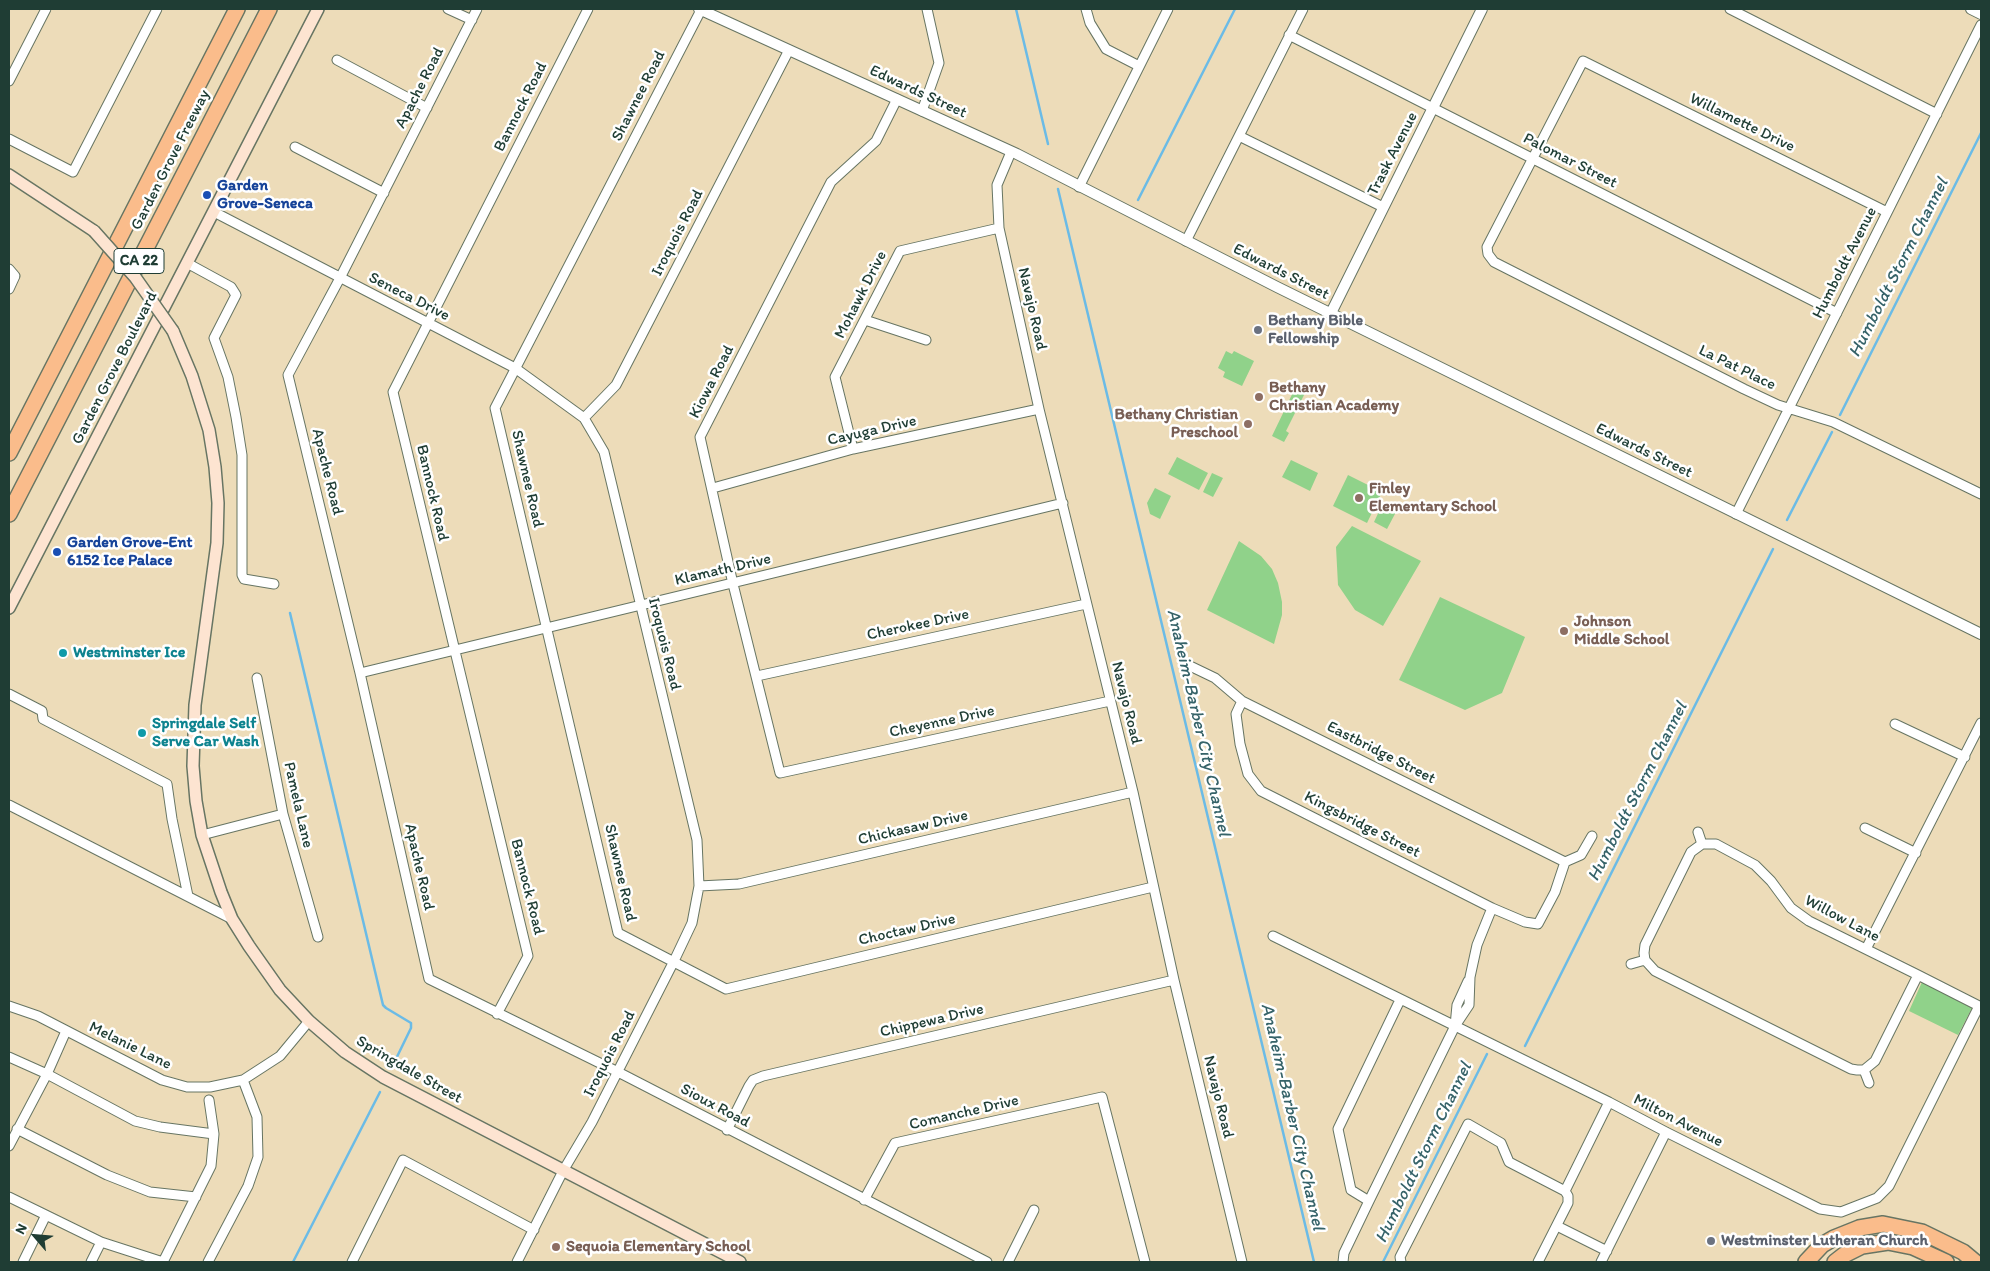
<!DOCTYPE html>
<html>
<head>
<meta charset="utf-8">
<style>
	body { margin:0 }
	#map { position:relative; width:1990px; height:1271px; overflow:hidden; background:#eddcb9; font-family:Itim,sans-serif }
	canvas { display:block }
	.frame { position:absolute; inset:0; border:10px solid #1f3d34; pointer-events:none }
	.north { position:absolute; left:10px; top:1211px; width:50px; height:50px; -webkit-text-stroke:4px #fff; paint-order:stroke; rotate:297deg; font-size:14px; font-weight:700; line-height:20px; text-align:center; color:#1f3d34 }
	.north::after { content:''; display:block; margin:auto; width:18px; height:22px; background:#1f3d34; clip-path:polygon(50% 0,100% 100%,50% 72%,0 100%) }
</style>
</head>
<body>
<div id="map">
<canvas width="1990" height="1271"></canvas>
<div class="frame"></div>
<div class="north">N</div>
</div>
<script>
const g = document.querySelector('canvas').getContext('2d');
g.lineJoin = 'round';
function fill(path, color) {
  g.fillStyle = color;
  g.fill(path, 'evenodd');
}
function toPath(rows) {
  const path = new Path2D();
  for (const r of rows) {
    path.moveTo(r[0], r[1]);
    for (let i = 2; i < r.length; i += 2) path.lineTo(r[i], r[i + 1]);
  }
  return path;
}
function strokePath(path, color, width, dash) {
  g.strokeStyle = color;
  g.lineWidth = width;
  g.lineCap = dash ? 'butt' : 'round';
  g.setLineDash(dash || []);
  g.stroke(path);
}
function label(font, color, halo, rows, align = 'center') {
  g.font = font + ' Itim,sans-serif';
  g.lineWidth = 5;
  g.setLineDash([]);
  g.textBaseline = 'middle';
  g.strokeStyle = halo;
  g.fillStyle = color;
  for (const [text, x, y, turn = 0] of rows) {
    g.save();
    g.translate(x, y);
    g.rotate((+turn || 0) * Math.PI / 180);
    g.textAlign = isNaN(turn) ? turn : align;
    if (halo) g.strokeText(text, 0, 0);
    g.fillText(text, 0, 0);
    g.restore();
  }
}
const green = toPath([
	[1226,351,1232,354,1234,351,1254,361,1242,386,1223,377,1225,372,1218,368],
	[1298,382,1308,387,1286,431,1289,433,1284,442,1272,436],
	[1177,457,1208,473,1199,490,1168,474],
	[1291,460,1318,473,1310,491,1282,477],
	[1212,473,1223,478,1213,497,1203,492],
	[1348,475,1382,492,1367,523,1333,506],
	[1155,488,1171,496,1160,519,1150,514,1147,503],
	[1382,505,1396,512,1387,529,1374,522],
	[1352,526,1421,561,1383,626,1355,610,1338,585,1336,547],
	[1239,541,1261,556,1272,569,1278,583,1282,602,1282,615,1274,644,1207,610],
	[1440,597,1525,637,1502,693,1465,710,1399,680],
	[1922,982,1972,1008,1958,1035,1909,1011]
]);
const stream = toPath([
	[1016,9,1048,144],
	[1058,189,1314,1262],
	[1138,200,1235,9],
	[1840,415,1981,133],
	[1787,520,1832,432],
	[290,613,383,1005,386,1008,411,1023,411,1028,393,1065],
	[1525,1046,1773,549],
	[293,1262,380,1092],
	[1383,1262,1487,1054]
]);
const minor = toPath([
	[448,9,472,20],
	[477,9,340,278,288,375,360,673,429,979,618,1072,987,1262],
	[1086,9,1090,23,1106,49,1139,66],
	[1730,9,1937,114],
	[701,10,495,408,618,933,726,989,1153,887],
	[1289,35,1837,313],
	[337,60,427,108],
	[9,81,46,9],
	[897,99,876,141,831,182,700,437,733,584,780,773,1110,701],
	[922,111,939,63,927,9],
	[1239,136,1383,207],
	[9,139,73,172,157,9],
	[295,147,384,193],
	[1011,152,997,185,999,228,1039,409,1133,792,1174,980,1242,1262],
	[1079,187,1168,9],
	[214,212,515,368,584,418],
	[1887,212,1583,61,1487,247,1488,254,1494,262,1744,389,1778,405,1833,422,1981,494],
	[1186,241,1303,9],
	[187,263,231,287,236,295,214,338,228,377,236,417,242,455,242,575,244,579,274,584],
	[9,269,15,276,9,289],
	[865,320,926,340],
	[853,449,835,377,900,251,999,228],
	[713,488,853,449,1039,409],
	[1736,514,1981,25],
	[1188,665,1215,678,1242,701,1565,862],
	[360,673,1063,503],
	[757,676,1086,604],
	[257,678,283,814,318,937],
	[9,694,42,711,43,719,167,784,172,819,188,896],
	[1242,701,1236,714,1240,744,1248,774,1261,791,1492,908,1525,922,1538,924,1555,892,1565,862,1581,855,1592,836],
	[1895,724,1965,757],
	[9,805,232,919],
	[1865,828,1916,853],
	[1698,832,1702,844],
	[202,835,283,814],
	[699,886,739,884,1133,792],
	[1273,936,1609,1102,1666,1132,1820,1209,1841,1212,1877,1198,1889,1186,1979,1006],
	[1866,949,1981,723],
	[1631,964,1645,960],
	[1918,975,1875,1061,1864,1070,1857,1070,1851,1069,1655,971,1645,960,1644,953,1645,945,1691,852,1702,844,1716,844,1755,865,1771,881,1791,908,1809,921,1918,975,1981,1007],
	[9,1006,38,1016,162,1080,187,1087,210,1087,243,1080,280,1056,309,1021],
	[497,1014,528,956,393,392,588,9],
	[1455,1026,1457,1005,1468,981],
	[9,1057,47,1074,135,1121,160,1127,214,1134],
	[1864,1070,1869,1083],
	[17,1129,107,1175,150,1192,196,1197],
	[727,1130,749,1086,753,1080,763,1076,1174,980],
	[9,1146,47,1074,66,1031],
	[1565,1191,1609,1102],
	[9,1197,101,1242,163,1262],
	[864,1200,895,1143,1102,1097,1145,1262],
	[1369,1201,1351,1190,1338,1129,1400,1000],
	[1557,1226,1607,1251],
	[23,1262,46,1215],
	[91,1262,101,1242],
	[163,1262,211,1166,214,1134,209,1100],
	[208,1262,248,1186,258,1157,257,1117,243,1080],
	[352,1262,403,1160,534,1230],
	[517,1262,563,1171,592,1122,674,961,692,923,699,886,697,840,604,452,584,418,616,385,789,50],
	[1008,1262,1034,1210],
	[1343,1262,1344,1253,1369,1201,1455,1026,1469,1005,1470,977,1477,945,1492,908],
	[1401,1262,1400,1257,1468,1124,1501,1143,1509,1162,1565,1191,1568,1196,1568,1203,1538,1262],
	[1601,1262,1666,1132]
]);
const tertiary = toPath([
	[699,9,1017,154,1277,287,1981,634],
	[1971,9,1981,14],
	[1331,313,1482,9]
]);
const secondary = toPath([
	[9,175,94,231],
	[173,331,192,376,209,430,215,467,218,503,217,543,195,705,193,766,196,801,202,835,221,892,232,919,249,946,280,990,309,1021,345,1052,383,1077,740,1262],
	[9,608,318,9]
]);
const motorway = toPath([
	[9,453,237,9],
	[9,514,269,9],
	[1806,1262,1822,1245,1834,1238,1859,1228,1883,1224,1922,1232,1963,1252,1975,1262],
	[1835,1262,1844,1255,1862,1246,1888,1242,1913,1247,1946,1262]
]);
const secondaryBridge = toPath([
	[94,231,135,277,173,331]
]);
const markers = [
	[207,195,5,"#1a4fb4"],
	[1258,330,5,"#6b7280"],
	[1259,397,5,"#8d6e63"],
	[1248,424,5,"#8d6e63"],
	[1359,498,5,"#8d6e63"],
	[57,552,5,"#1a4fb4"],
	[1564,631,5,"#8d6e63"],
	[63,653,5,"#0f9aa8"],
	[142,733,5,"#0f9aa8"],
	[1711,1241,5,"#6b7280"],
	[556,1247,5,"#8d6e63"]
];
const shields = [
	[139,261,50]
];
const shieldNames = [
	["CA 22",139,261]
];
const streetNames = [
	["Apache Road",420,88,-63],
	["Edwards Street",918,92,25],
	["Shawnee Road",639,96,-63],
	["Bannock Road",521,107,-63],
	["Willamette Drive",1742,123,26],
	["Trask Avenue",1393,154,-63],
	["Garden Grove Freeway",171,160,-63],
	["Palomar Street",1570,161,27],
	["Iroquois Road",678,233,-63],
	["Humboldt Avenue",1845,263,-63],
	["Edwards Street",1281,272,27],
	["Mohawk Drive",861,295,-63],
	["Seneca Drive",409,297,27],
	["Navajo Road",1032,309,77],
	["Garden Grove Boulevard",115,368,-63],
	["La Pat Place",1737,368,26],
	["Kiowa Road",712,382,-63],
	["Cayuga Drive",872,431,-13],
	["Edwards Street",1644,451,26],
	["Apache Road",327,472,76],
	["Shawnee Road",527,479,77],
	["Bannock Road",432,493,77],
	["Klamath Drive",723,570,-13],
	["Cherokee Drive",918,625,-12],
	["Iroquois Road",664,644,76],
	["Navajo Road",1126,703,76],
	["Cheyenne Drive",942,722,-12],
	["Eastbridge Street",1381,753,27],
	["Pamela Lane",298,805,77],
	["Kingsbridge Street",1362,825,27],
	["Chickasaw Drive",913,828,-13],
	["Apache Road",419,867,77],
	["Shawnee Road",620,873,77],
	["Bannock Road",527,887,76],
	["Willow Lane",1842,919,28],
	["Choctaw Drive",907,930,-13],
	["Chippewa Drive",932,1021,-13],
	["Melanie Lane",130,1046,26],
	["Iroquois Road",610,1054,-63],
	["Springdale Street",409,1070,30],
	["Navajo Road",1218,1097,76],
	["Sioux Road",715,1106,28],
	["Comanche Drive",964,1113,-13],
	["Milton Avenue",1678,1121,27]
];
const transitNames = [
	["Garden",217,186],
	["Grove-Seneca",217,204],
	["Garden Grove-Ent",67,543],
	["6152 Ice Palace",67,561]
];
const worshipNames = [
	["Bethany Bible",1268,321],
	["Fellowship",1268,339],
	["Westminster Lutheran Church",1721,1241]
];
const educationNames = [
	["Bethany",1269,388],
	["Christian Academy",1269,406],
	["Bethany Christian",1238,415,"right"],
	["Preschool",1238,433,"right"],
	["Finley",1369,489],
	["Elementary School",1369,507],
	["Johnson",1574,622],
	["Middle School",1574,640],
	["Sequoia Elementary School",566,1247]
];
const cultureNames = [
	["Westminster Ice",73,653],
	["Springdale Self",152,724],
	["Serve Car Wash",152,742]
];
const waterNames = [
	["Humboldt Storm Channel",1899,268,-63],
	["Anaheim-Barber City Channel",1198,723,77],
	["Humboldt Storm Channel",1638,792,-63],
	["Anaheim-Barber City Channel",1292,1117,77],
	["Humboldt Storm Channel",1424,1153,-64]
];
fill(green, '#90d28a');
strokePath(stream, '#6bbbe6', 2.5);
strokePath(minor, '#677563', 11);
strokePath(tertiary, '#677563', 12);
strokePath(secondary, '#677563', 14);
strokePath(motorway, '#677563', 18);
strokePath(minor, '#fff', 9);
strokePath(tertiary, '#fff', 10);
strokePath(secondary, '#fde4d1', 11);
strokePath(motorway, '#fabc8b', 15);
strokePath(secondaryBridge, '#677563', 14, []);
strokePath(secondaryBridge, '#fde4d1', 11);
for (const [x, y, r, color] of markers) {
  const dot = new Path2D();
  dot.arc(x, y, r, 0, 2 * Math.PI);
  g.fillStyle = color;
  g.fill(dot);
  strokePath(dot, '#fff', 2);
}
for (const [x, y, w] of shields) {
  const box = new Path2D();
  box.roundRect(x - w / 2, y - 12.5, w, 25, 4);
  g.fillStyle = '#fff';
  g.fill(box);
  strokePath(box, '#1f3d34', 1);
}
label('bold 15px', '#1f3d34', null, shieldNames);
label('16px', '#1f3d34', '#fff', streetNames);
label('bold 16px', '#164399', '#fff', transitNames, 'left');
label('bold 16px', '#5b616d', '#fff', worshipNames, 'left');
label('bold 16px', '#785e54', '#fff', educationNames, 'left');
label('bold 16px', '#0d838f', '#fff', cultureNames, 'left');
label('italic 18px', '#366369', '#fff', waterNames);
</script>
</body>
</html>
